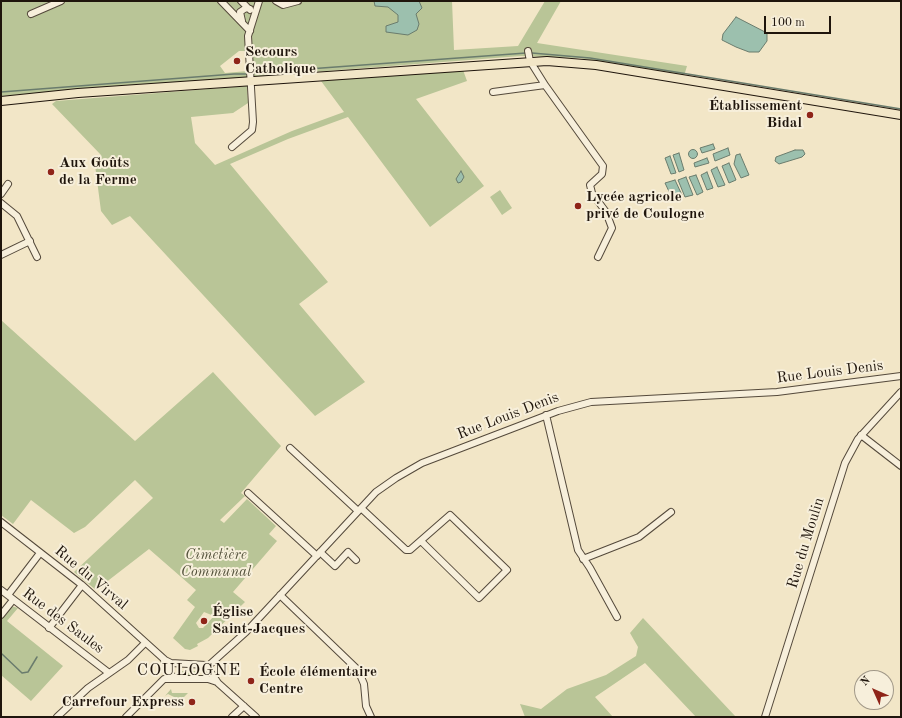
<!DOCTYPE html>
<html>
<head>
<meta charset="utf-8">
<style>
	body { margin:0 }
	#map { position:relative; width:902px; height:718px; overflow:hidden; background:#f2e6c7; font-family:"Old Standard TT",serif }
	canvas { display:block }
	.frame { position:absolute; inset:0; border:2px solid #1f150c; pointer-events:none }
	.north { position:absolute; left:854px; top:670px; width:40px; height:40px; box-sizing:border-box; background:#f7efdb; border:1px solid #a19888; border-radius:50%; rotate:315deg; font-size:11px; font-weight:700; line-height:16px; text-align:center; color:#1f150c }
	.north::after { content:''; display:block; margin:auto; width:14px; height:18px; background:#8f2418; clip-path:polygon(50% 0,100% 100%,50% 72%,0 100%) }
	.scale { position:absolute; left:764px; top:16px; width:67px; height:18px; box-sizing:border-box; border:2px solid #1f150c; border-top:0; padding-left:5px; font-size:12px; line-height:14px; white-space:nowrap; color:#1f150c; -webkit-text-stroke:3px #f7efdb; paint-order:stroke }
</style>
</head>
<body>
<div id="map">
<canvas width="902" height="718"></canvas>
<div class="frame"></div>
<div class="north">N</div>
<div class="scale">100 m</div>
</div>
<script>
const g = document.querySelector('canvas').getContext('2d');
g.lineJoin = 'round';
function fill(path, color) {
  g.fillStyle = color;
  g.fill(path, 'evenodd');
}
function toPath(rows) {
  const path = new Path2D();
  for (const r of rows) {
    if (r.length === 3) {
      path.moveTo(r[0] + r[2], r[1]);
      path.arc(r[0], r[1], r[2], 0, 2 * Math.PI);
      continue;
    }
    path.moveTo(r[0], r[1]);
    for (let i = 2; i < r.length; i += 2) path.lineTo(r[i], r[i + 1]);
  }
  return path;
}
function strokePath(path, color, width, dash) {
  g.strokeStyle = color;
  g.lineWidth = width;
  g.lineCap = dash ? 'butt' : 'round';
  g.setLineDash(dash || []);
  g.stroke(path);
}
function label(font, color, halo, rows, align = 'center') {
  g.font = font + ' "Old Standard TT",serif';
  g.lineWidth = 4;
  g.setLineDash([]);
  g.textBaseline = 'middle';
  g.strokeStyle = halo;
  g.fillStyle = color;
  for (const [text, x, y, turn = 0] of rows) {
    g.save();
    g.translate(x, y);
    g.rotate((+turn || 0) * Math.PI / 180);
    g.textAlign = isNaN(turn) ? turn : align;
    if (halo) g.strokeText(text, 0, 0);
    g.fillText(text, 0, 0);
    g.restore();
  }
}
const green = toPath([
	[1,1,452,1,454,50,518,46,545,1,561,1,537,43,687,66,684,76,579,58,521,56,1,96],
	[239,51,247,51,248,71,225,73,220,66],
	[463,70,467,81,416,99,484,186,430,227,348,117,288,139,230,164,328,282,299,304,365,382,315,416,130,216,112,225,101,211,95,165,101,155,52,104,56,101,247,86,248,103,233,113,191,117,195,143,215,165,292,131,344,112,321,81],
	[500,190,512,208,502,215,490,197],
	[1,320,135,441,213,372,281,446,241,493,245,496,220,520,224,523,247,499,276,526,269,534,277,541,233,592,245,602,208,638,197,644,198,646,190,650,185,649,173,638,195,607,187,600,196,590,149,549,96,590,74,572,153,498,135,480,85,527,74,533,31,500,13,524,1,515],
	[204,612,214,616,203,628,199,628,196,623],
	[11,606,18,608,7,621,63,666,31,701,1,675,1,618],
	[643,618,736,717,696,717,645,663,595,697,613,717,525,717,520,704,541,709,567,689,606,675,636,656,638,647,630,633],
	[182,671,197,671,197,677,181,677],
	[171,689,172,693,188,693,178,703,178,699,168,694,165,696]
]);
const water = toPath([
	[374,1,419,1,422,8,416,14,419,24,417,30,408,35,386,32,386,26,398,22,398,15,388,7,375,6,374,1],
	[736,17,767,33,767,41,759,52,749,52,736,47,722,40,723,34,736,17],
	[713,144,715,149,702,153,700,148,713,144],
	[728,148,730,155,715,161,713,154,728,148],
	[693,154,4.5],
	[795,150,803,150,805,154,802,157,779,164,775,161,776,157,795,150],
	[679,153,684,170,679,172,673,155,679,153],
	[740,154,749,175,741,178,734,164,736,155,740,154],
	[670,156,676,173,671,174,665,158,670,156],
	[707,158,709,163,695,167,694,163,707,158],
	[729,163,736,180,729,183,722,166,729,163],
	[717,167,725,185,718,187,711,170,717,167],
	[461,171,464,177,461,182,458,183,456,179,461,171],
	[707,172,713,188,707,190,701,175,707,172],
	[696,175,703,192,697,195,689,177,696,175],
	[686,177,693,195,685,197,678,180,686,177],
	[675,180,682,195,673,200,665,183,675,180]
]);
const stream = toPath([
	[532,53,590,58,901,109],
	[254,73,526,53],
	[1,92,234,74,246,74],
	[2,654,22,673,28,672,37,657]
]);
const minor = toPath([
	[221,1,250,31],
	[241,1,250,10],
	[276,1,283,5,298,1],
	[31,14,61,1],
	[242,21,240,12,246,8,250,9],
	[545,85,603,166,602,174,590,185,592,193,606,212,612,228,598,257],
	[493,92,545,85,530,61,528,51],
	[232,147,252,130,253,122,248,36,259,1],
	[1,194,8,184],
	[1,203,17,216,37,257],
	[1,255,30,241],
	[546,415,578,550,590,568,617,617],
	[861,435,901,466],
	[290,448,358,511],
	[248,493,317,556],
	[361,508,406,550,410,550,450,515,507,570,479,598,421,541],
	[1,522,82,585,165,660,171,663,206,665,218,683,256,717],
	[320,552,335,566,348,552,356,560],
	[583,559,639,537,671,512],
	[1,590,109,673],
	[8,595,40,553],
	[280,595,358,670,364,684,366,706,371,717],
	[1,615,13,600],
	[49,628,82,585],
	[164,660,171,675,175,678],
	[207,667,246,632,376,492,396,478,422,463,558,411,591,402,777,392,901,376],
	[57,717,88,688,128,660,145,643],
	[126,717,164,679,208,679,217,682],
	[232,717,244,706],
	[765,717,845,463,858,439,901,392]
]);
const major = toPath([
	[1,101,78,93,547,61,596,65,901,115]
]);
const markers = [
	[237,61,4,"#8f2418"],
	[810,115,4,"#8f2418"],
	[51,172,4,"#8f2418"],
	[578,206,4,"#8f2418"],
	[204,621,4,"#8f2418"],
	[251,681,4,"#8f2418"],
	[192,702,4,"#8f2418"]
];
const poiNames = [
	["Secours",245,52],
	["Catholique",245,69],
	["Établissement",802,106,"right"],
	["Bidal",802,123,"right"],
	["Aux Goûts",59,163],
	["de la Ferme",59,180],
	["Lycée agricole",586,197],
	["privé de Coulogne",586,214],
	["Église",212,612],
	["Saint-Jacques",212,629],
	["École élémentaire",259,672],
	["Centre",259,689],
	["Carrefour Express",184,702,"right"]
];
const streetNames = [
	["Rue Louis Denis",830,372,-7],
	["Rue Louis Denis",508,416,-21],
	["Rue du Moulin",806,543,-73],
	["Rue du Virval",91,578,40],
	["Rue des Saules",63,621,37]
];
const parkNames = [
	["Cimetière",216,555],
	["Communal",216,572]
];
const quarterNames = [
	["COULOGNE",189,671]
];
fill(green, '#b9c597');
fill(water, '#9cc0ae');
strokePath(water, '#6a7c6d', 1);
strokePath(stream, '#6a7c6d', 1.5);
strokePath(minor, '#54493b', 8);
strokePath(major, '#1f150c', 10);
strokePath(minor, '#f7efdb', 6);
strokePath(major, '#f2e6c7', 8);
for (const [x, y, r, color] of markers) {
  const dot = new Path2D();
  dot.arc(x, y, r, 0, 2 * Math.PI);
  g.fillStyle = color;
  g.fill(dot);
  strokePath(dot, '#f7efdb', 1.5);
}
label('bold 15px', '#1f150c', '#f7efdb', poiNames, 'left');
label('15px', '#1f150c', '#f7efdb', streetNames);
label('italic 15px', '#55533d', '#f7efdb', parkNames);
g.letterSpacing = '1px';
label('17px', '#1f150c', '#f7efdb', quarterNames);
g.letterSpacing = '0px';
</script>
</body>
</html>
